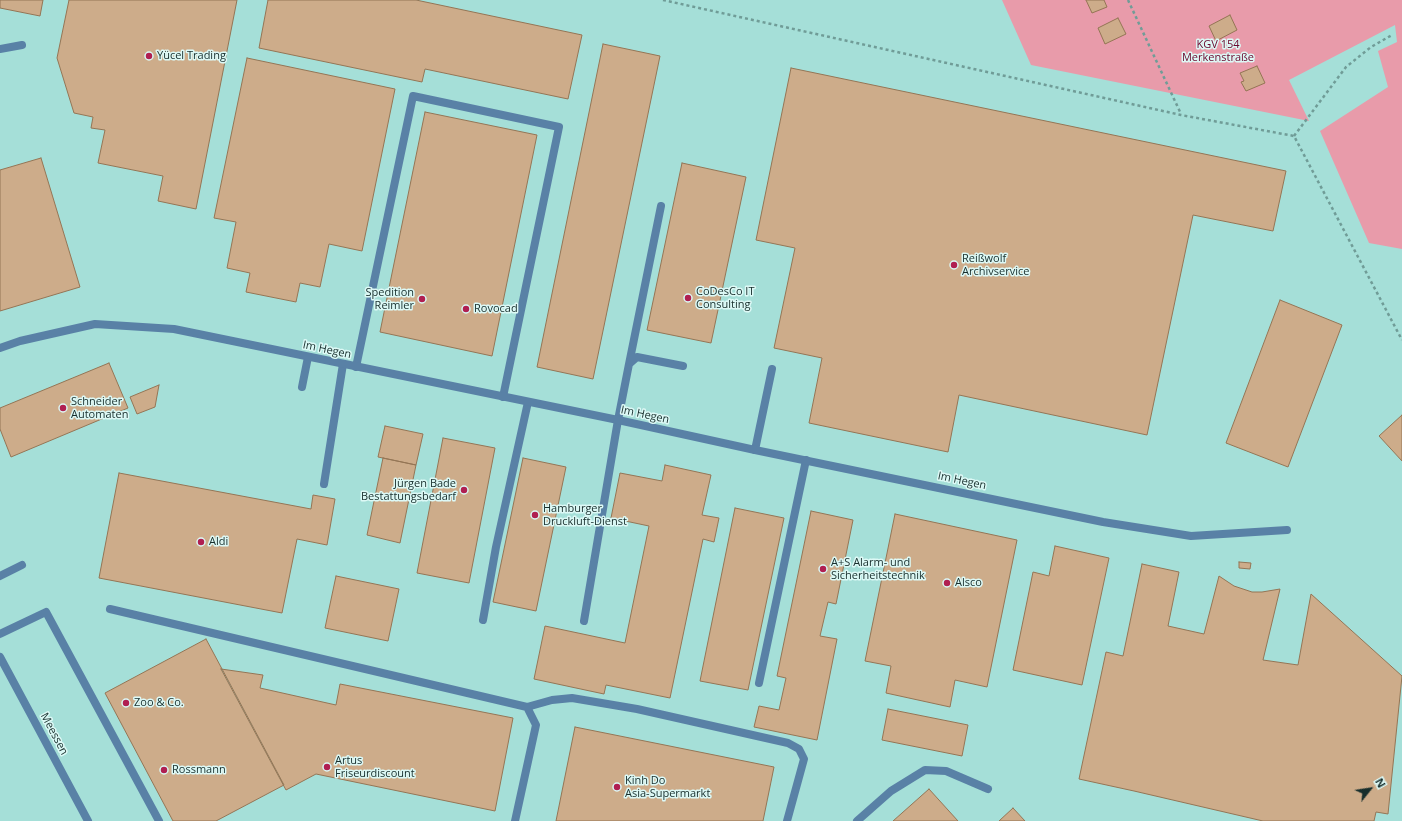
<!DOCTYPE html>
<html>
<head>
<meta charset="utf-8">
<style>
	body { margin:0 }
	#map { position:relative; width:1402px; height:821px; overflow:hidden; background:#a5dfd8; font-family:"Open Sans",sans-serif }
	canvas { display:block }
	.north { position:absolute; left:1350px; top:769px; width:40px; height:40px; -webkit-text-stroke:3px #ddf9f6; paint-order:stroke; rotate:60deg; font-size:11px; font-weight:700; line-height:16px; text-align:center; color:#172e2c }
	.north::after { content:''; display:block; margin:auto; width:14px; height:18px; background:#172e2c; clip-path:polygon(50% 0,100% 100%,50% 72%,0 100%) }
</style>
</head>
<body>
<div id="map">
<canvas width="1402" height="821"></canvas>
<div class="north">N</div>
</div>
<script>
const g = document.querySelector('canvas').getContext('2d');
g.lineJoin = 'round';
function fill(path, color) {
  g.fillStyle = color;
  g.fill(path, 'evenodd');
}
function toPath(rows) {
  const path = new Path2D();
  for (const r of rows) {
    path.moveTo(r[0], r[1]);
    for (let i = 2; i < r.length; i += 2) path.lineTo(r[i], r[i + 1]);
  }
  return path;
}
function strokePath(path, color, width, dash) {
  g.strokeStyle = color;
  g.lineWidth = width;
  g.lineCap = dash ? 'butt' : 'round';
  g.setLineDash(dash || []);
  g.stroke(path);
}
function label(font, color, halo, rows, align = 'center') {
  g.font = font + ' "Open Sans",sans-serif';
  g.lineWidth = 3;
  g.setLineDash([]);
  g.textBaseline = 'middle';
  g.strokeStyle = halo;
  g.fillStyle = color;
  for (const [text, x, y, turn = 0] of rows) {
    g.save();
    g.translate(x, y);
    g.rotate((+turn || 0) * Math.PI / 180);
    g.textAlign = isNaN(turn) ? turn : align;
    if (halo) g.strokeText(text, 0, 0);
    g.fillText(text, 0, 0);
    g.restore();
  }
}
const green = toPath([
	[1002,0,1402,0,1402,249,1369,243,1320,131,1388,87,1378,51,1397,42,1395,25,1289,80,1309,121,1031,65]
]);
const building = toPath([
	[0,0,43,0,40,16,0,8,0,0],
	[69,0,237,0,196,209,158,201,163,176,98,163,105,130,91,128,93,117,74,113,57,58,69,0],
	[268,0,416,0,582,35,568,99,425,69,422,82,259,48,268,0],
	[1086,0,1104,0,1107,7,1092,13,1086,0],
	[1230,15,1237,30,1216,41,1209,26,1230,15],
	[1118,18,1126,34,1105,44,1098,28,1118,18],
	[603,44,660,56,593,379,537,367,603,44],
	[247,58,395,89,362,251,329,244,320,287,300,283,296,302,246,292,250,273,227,268,236,222,214,218,247,58],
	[1257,66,1265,83,1246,91,1241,82,1244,81,1240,73,1257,66],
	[791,68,1286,171,1273,231,1193,215,1147,435,959,395,948,452,809,423,822,358,774,348,795,248,756,240,791,68],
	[425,112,537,135,492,356,380,332,425,112],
	[41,158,80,287,0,311,0,170,41,158],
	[682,163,746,177,711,343,647,330,682,163],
	[1280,300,1342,325,1288,467,1226,443,1280,300],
	[109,363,128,408,11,457,0,429,0,408,109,363],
	[159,385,155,407,137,414,130,397,159,385],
	[1402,415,1402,461,1379,436,1402,415],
	[385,426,423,434,416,465,378,457,385,426],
	[443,438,495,448,469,583,417,573,443,438],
	[383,458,416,465,400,543,367,535,383,458],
	[523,458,566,467,536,611,493,602,523,458],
	[665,465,711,475,702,515,719,518,714,542,703,539,670,698,606,685,604,694,534,679,545,626,625,643,649,526,611,518,620,473,662,481,665,465],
	[119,473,311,509,313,495,335,499,327,545,297,539,282,613,99,578,119,473],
	[735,508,784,518,748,690,700,681,735,508],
	[811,511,853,520,836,604,828,602,820,636,837,639,817,740,754,727,759,706,779,710,786,678,777,676,811,511],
	[895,514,1017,540,987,687,955,680,950,707,886,693,891,666,865,661,895,514],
	[1055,546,1109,558,1082,685,1013,670,1033,572,1049,576,1055,546],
	[1239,562,1251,563,1250,569,1239,568,1239,562],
	[1142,564,1179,572,1168,626,1204,634,1219,576,1234,586,1252,592,1262,592,1280,589,1263,660,1298,665,1311,594,1402,676,1388,814,1376,812,1374,821,1263,821,1134,791,1079,779,1106,652,1123,656,1142,564],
	[336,576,399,589,388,641,325,628,336,576],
	[206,639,284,785,216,821,173,821,105,693,206,639],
	[221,669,263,675,260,688,336,705,340,684,513,718,495,811,316,774,286,790,221,669],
	[888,709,968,725,962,756,882,740,888,709],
	[575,727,774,767,763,821,556,821,575,727],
	[929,789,958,821,893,821,929,789],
	[1013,808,1025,821,999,821,1013,808]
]);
const path = toPath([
	[663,0,1181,115,1294,136,1402,340],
	[1128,0,1181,114],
	[1294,136,1346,67,1371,47,1392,35]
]);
const lane = toPath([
	[0,49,22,45],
	[629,364,661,206],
	[356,367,413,96,559,127,503,397],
	[302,387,308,357],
	[755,450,772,369],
	[324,484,343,364],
	[0,576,22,565],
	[110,609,527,707,536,725,515,821],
	[483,620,496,547,528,402],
	[584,621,618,420,629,364,637,357,683,366],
	[0,634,46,612,159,821],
	[759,683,806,460],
	[527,707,552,700,572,698,637,709,788,743,799,749,804,759,787,821],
	[857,821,891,791,925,770,946,771,988,789]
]);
const street = toPath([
	[0,348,20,341,95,324,174,329,618,420,755,450,1103,522,1191,536,1287,530],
	[0,657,88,821]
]);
const markers = [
	[149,56,4,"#b01f51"],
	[954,265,4,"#b01f51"],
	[688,298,4,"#b01f51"],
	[422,299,4,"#b01f51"],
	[466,309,4,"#b01f51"],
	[63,408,4,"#b01f51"],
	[464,490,4,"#b01f51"],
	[535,515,4,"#b01f51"],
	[201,542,4,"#b01f51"],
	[823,569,4,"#b01f51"],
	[947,583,4,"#b01f51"],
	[126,703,4,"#b01f51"],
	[327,767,4,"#b01f51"],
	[164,770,4,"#b01f51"],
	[617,787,4,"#b01f51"]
];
const parkNames = [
	["KGV 154",1218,45],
	["Merkenstraße",1218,58]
];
const poiNames = [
	["Yücel Trading",157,56],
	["Reißwolf",962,259],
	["Archivservice",962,272],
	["CoDesCo IT",696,292],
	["Consulting",696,305],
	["Spedition",414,293,"right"],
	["Reimler",414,306,"right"],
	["Rovocad",474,309],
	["Schneider",71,402],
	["Automaten",71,415],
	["Jürgen Bade",456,484,"right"],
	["Bestattungsbedarf",456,497,"right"],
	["Hamburger",543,509],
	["Druckluft-Dienst",543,522],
	["Aldi",209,542],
	["A+S Alarm- und",831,563],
	["Sicherheitstechnik",831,576],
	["Alsco",955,583],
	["Zoo & Co.",134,703],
	["Artus",335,761],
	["Friseurdiscount",335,774],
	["Rossmann",172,770],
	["Kinh Do",625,781],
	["Asia-Supermarkt",625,794]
];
const streetNames = [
	["Im Hegen",327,350,12],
	["Im Hegen",645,415,12],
	["Im Hegen",962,481,12],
	["Meessen",54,734,62]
];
fill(green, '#e89baa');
fill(building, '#cdac8a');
strokePath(building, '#947555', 1);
strokePath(path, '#709c97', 2.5, [3, 3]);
strokePath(lane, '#5981a6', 8);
strokePath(street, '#5981a6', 8);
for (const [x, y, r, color] of markers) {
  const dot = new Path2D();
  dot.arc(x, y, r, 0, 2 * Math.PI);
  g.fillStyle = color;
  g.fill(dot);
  strokePath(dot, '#ddf9f6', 1.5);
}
label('11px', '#6b072d', '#ddf9f6', parkNames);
label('11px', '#172e2c', '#ddf9f6', poiNames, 'left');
label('11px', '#172e2c', '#ddf9f6', streetNames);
</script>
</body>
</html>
